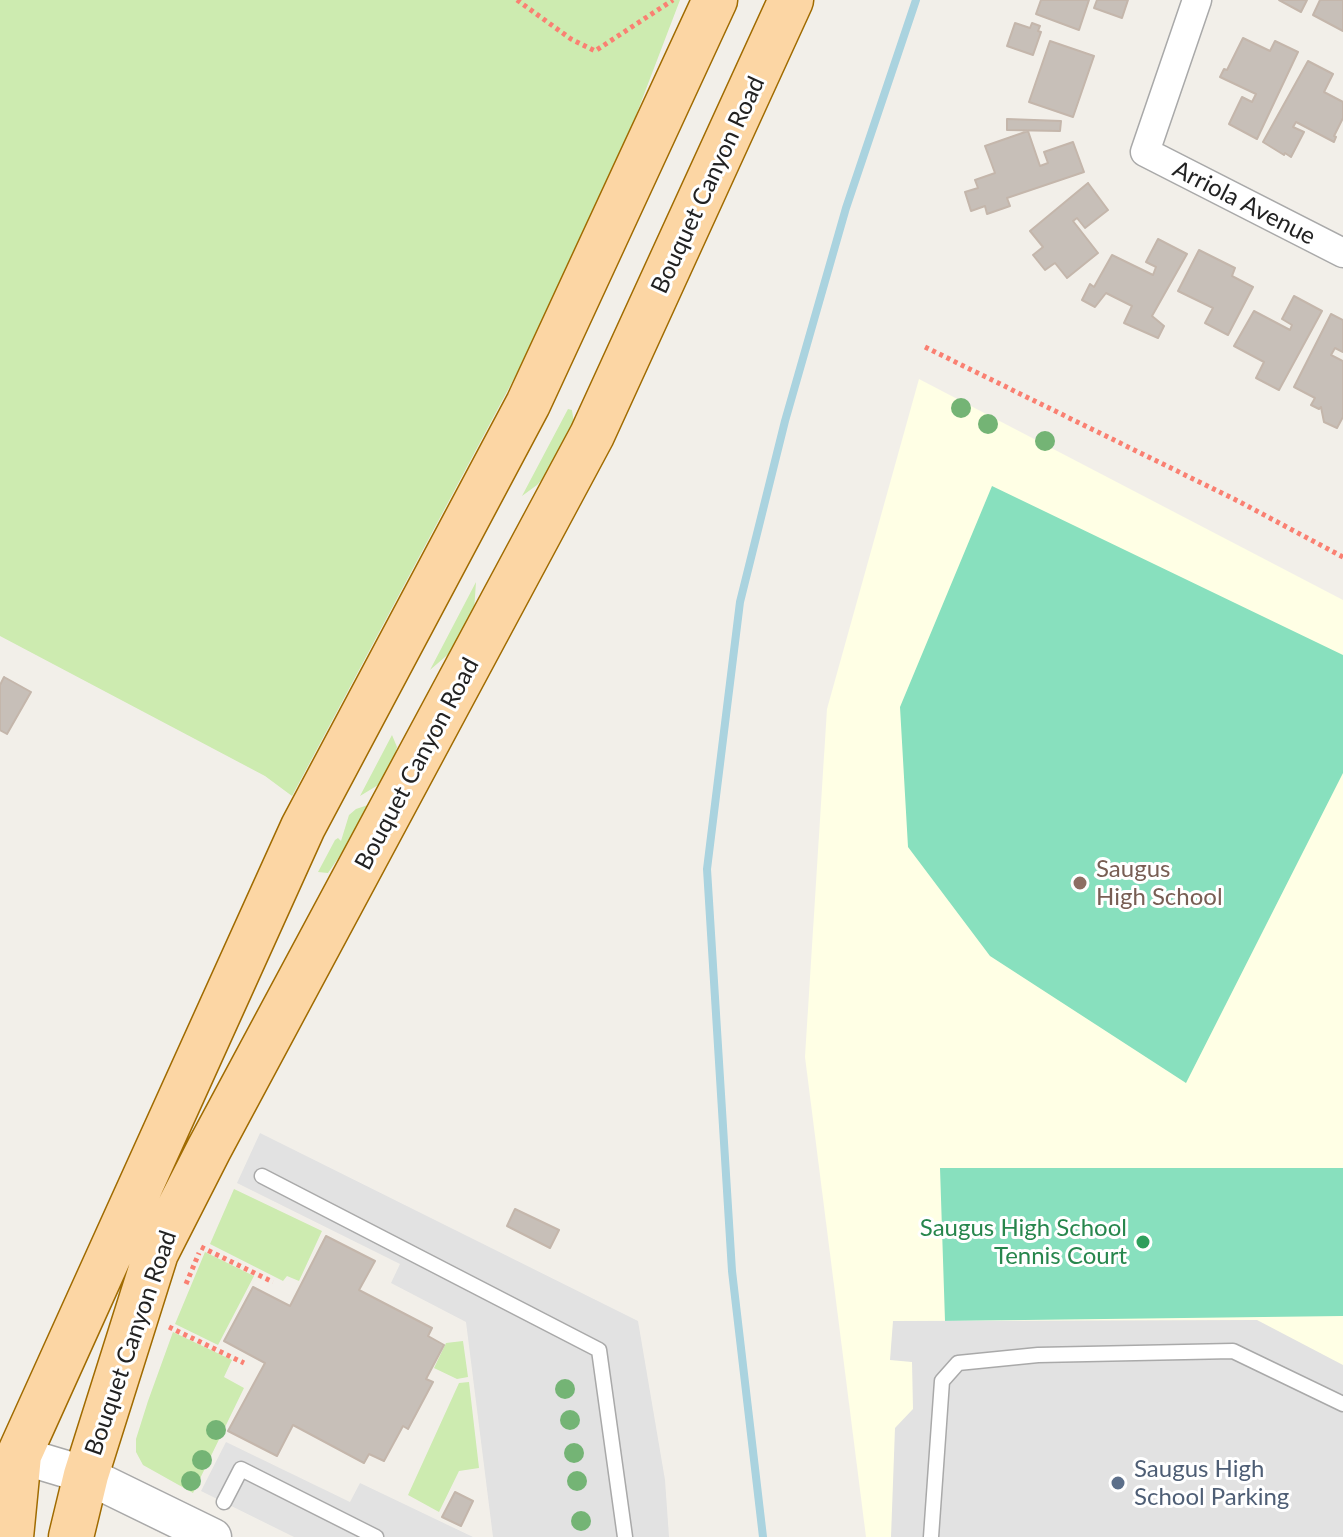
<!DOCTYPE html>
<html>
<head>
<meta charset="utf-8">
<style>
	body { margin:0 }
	canvas { display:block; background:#f2efe9 }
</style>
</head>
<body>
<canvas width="1343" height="1537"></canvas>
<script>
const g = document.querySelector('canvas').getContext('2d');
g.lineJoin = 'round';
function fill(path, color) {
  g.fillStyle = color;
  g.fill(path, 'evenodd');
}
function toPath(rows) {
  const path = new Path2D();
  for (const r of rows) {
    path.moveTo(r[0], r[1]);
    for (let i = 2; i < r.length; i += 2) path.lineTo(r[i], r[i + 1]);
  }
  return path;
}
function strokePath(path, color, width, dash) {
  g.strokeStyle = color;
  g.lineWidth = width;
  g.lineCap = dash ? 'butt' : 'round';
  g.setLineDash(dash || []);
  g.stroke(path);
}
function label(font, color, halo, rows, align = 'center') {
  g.font = font + ' Lato,sans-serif';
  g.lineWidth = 6;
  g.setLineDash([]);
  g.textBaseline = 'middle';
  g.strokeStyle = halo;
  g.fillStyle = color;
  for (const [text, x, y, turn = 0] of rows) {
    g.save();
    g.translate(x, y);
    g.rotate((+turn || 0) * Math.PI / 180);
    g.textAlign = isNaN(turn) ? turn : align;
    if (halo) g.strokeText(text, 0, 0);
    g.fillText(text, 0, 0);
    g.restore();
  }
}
const education = toPath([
	[919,379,1343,600,1343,1537,866,1537,805,1057,827,709]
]);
const grass = toPath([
	[0,0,680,0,630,131,553,305,292,796,265,776,0,636],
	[568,409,572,410,574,424,567,432,554,467,537,485,522,496],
	[476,582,474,611,460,644,430,670],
	[392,735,397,747,388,779,360,796],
	[368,805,371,810,328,873,318,872,335,840,338,838,341,841,349,815,356,809],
	[234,1189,322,1231,299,1281,287,1276,283,1281,210,1244],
	[205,1252,254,1276,218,1345,175,1324],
	[173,1332,232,1360,224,1377,244,1388,193,1493,143,1465,136,1452,136,1439,148,1401],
	[463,1341,468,1377,457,1379,434,1368,446,1343],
	[469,1382,479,1468,459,1471,439,1512,408,1495,459,1383]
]);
const pitch = toPath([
	[992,486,1343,655,1343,773,1186,1083,990,956,908,847,900,707],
	[940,1168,1343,1168,1343,1316,945,1321]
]);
const parking = toPath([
	[260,1133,638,1321,665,1480,669,1537,493,1537,466,1322,391,1283,400,1264,237,1183],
	[1257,1320,1343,1365,1343,1537,891,1537,895,1428,913,1409,912,1362,890,1360,893,1321],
	[226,1442,350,1502,360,1483,473,1537,294,1537,201,1491]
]);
const stream = toPath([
	[763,1537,732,1271,707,869,740,602,785,421,846,208,916,0]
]);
const building = toPath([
	[1041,0,1089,0,1079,30,1036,14,1041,0],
	[1097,0,1128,0,1122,18,1094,8,1097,0],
	[1279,0,1307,0,1301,12,1279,0],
	[1320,0,1343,0,1343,31,1313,15,1320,0],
	[1015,23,1030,28,1032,23,1040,26,1038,31,1041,32,1033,55,1007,46,1015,23],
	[1243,38,1270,51,1275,41,1298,52,1257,139,1229,124,1242,97,1252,102,1256,94,1220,77,1224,69,1227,70,1243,38],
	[1050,41,1094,56,1073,117,1029,102,1050,41],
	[1308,61,1333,74,1324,92,1343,102,1343,118,1334,136,1336,137,1334,142,1296,122,1293,127,1304,132,1291,157,1285,153,1284,155,1263,142,1308,61],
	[1007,119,1061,121,1060,131,1007,130,1007,119],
	[1028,131,1040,166,1048,163,1044,152,1073,142,1084,172,1007,198,1010,206,987,214,985,206,971,211,965,192,978,188,975,180,995,173,985,146,1028,131],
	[1088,183,1108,210,1085,228,1077,218,1073,221,1098,253,1067,278,1055,263,1045,270,1033,255,1043,247,1030,231,1088,183],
	[1158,239,1187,254,1152,316,1164,326,1158,338,1124,323,1132,306,1106,293,1095,307,1082,300,1090,284,1094,287,1112,255,1153,275,1156,267,1146,262,1158,239],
	[1199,250,1235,268,1232,276,1253,287,1228,335,1205,323,1213,308,1178,291,1199,250],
	[1294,296,1322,311,1279,390,1256,378,1264,362,1234,346,1254,311,1290,330,1292,325,1282,319,1294,296],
	[1331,314,1343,320,1343,352,1335,348,1331,355,1343,361,1343,417,1337,428,1324,422,1321,407,1319,409,1311,405,1315,398,1294,387,1331,314],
	[4,677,31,692,7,734,0,730,0,685,4,677],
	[515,1209,559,1230,550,1248,507,1226,515,1209],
	[326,1236,375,1261,359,1290,432,1328,428,1336,444,1345,426,1379,433,1382,408,1429,403,1426,384,1461,369,1454,364,1463,293,1425,277,1456,228,1431,265,1363,224,1341,253,1287,290,1306,326,1236],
	[455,1492,473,1501,461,1526,442,1517,455,1492]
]);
const path = toPath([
	[517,0,571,39,595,51,673,0],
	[925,347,1238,501,1343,557],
	[201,1247,273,1282],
	[186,1284,199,1253],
	[169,1327,244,1363]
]);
const service = toPath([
	[262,1176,599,1350,625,1537],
	[224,1502,241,1469,376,1537],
	[931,1537,942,1381,958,1363,1038,1355,1233,1351,1343,1404]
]);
const minor = toPath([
	[1197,0,1145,152,1343,253]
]);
const tertiary = toPath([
	[19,1455,86,1475,213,1537]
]);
const primary = toPath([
	[11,1537,19,1455,303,827,528,404,715,0],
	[71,1537,86,1475,156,1253,209,1149,592,435,791,0]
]);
const trees = [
	[961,408],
	[988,424],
	[1045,441],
	[565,1389],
	[570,1420],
	[216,1430],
	[574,1453],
	[202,1460],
	[191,1481],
	[577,1481],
	[581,1521]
];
const markers = [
	[1080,883,8,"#8d6e63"],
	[1143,1242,8,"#2e9e5b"],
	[1118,1483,8,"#5c6f8a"]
];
const streetNames = [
	["Bouquet Canyon Road",708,185,-65],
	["Arriola Avenue",1244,203,27],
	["Bouquet Canyon Road",417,764,-62],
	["Bouquet Canyon Road",131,1343,-71]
];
const educationNames = [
	["Saugus",1096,869],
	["High School",1096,897]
];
const leisureNames = [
	["Saugus High School",1127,1228],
	["Tennis Court",1127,1256]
];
const serviceNames = [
	["Saugus High",1134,1469],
	["School Parking",1134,1497]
];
fill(education, '#ffffe5');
fill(grass, '#cdebb0');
fill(pitch, '#88e0be');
fill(parking, '#e2e2e2');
strokePath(stream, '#aad3df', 8);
fill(building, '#c7bfb8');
strokePath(building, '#c4b6ab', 2);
strokePath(service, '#a9a9a9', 17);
strokePath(minor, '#a9a9a9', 31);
strokePath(tertiary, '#a9a9a9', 39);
strokePath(primary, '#a06b00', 47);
strokePath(path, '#fa8072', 5, [4, 4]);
strokePath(service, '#fff', 14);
strokePath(minor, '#fff', 28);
strokePath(tertiary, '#fff', 36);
strokePath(primary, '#fcd6a4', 44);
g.fillStyle = '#74b475';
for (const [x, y] of trees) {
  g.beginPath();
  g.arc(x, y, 10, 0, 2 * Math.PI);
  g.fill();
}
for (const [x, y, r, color] of markers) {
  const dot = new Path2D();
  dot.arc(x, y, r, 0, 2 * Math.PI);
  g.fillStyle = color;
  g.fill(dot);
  strokePath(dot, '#fff', 3);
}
label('24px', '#222', '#fff', streetNames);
label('24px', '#785e54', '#fff', educationNames, 'left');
label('24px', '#27864d', '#fff', leisureNames, 'right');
label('24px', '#4e5e75', '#fff', serviceNames, 'left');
</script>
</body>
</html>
